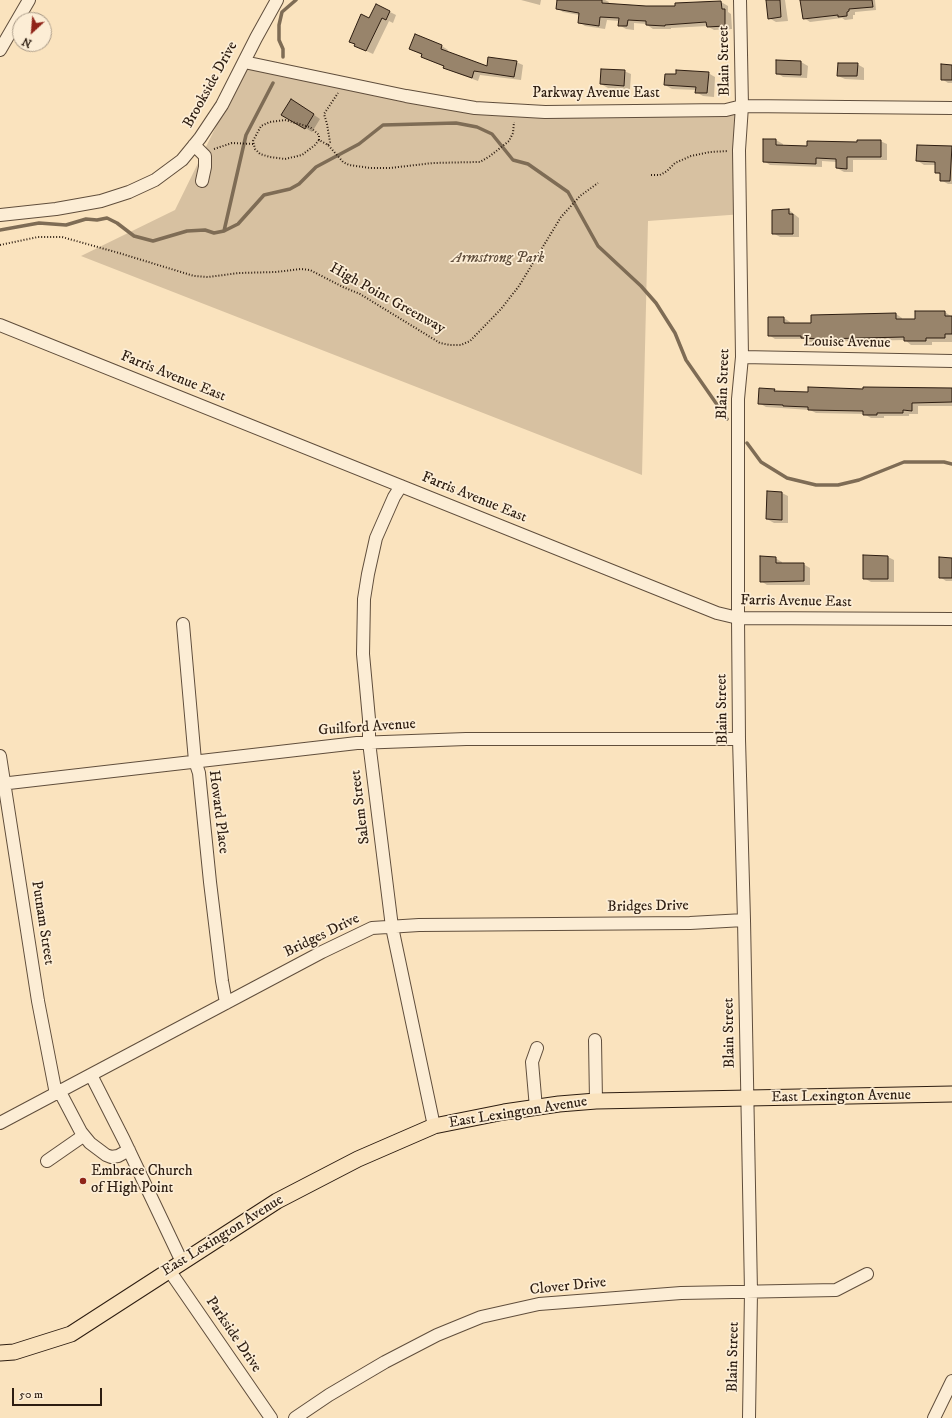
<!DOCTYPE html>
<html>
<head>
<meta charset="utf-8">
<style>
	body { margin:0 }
	#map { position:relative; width:952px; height:1418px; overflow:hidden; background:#fae3be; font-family:"IM FELL DW Pica",serif }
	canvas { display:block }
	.north { position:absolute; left:12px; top:12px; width:40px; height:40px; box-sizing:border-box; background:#fcedd5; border:1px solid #a99a87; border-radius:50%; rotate:206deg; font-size:11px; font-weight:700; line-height:16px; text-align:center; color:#2d1d11 }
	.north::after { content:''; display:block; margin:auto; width:14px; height:18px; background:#8f2418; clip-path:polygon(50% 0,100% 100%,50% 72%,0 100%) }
	.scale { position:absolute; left:12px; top:1388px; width:90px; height:18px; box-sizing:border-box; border:2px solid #2d1d11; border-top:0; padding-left:5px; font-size:12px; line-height:14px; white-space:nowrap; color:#2d1d11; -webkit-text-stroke:3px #fcedd5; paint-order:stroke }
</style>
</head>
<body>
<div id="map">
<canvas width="952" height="1418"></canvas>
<div class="north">N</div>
<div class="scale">50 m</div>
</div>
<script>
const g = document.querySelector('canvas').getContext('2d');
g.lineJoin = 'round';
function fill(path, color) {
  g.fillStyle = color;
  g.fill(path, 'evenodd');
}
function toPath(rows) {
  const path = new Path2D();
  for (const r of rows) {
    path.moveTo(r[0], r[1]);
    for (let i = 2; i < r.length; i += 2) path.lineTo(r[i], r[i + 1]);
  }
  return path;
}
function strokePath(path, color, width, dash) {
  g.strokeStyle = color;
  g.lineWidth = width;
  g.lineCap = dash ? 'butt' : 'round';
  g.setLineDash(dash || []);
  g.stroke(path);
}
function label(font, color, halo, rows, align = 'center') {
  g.font = font + ' "IM FELL DW Pica",serif';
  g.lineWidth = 3.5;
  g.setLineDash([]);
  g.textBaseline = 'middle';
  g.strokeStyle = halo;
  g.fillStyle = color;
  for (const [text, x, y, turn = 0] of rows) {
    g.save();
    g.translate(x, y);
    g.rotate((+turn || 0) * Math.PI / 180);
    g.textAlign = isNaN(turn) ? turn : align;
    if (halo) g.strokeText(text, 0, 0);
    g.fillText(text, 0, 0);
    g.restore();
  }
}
const green = toPath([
	[244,62,475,108,742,106,743,214,648,221,642,475,81,256,175,210,230,98]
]);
const shadow = toPath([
	[521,0,541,0,540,5],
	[558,0,605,0,609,2,608,5,646,7,676,7,721,2,728,6,728,12,731,14,732,29,714,30,707,26,671,28,671,29,653,29,647,25,647,24,634,23,634,30,626,29,619,25,619,21,607,20,605,29,585,26,579,22,579,15,563,12,557,8],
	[767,0,785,0,788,21,776,22,769,18],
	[801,0,875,0,876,10,855,12,855,15,853,15,853,19,845,20,842,18,810,22,804,18],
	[376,5,396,15,393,23,389,21,373,54,362,49],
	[442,46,448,50,447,53,488,67,516,62,523,65,521,80,480,75,478,81,451,71,445,67,428,60,422,57,422,55,410,49],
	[777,61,801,62,808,66,807,78,783,77,777,73],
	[857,64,864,68,864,80,845,79,838,76],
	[952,66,952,83,948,83,942,79],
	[624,71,631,74,630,89,608,88,601,84],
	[708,73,715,77,714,97,703,96,696,92,697,90,672,89,665,85],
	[298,104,320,119,312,132,283,114],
	[776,140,783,144,783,146,808,147,880,141,887,144,887,160,853,160,853,172,844,172,837,168,837,162,822,161,822,167,770,165,764,161],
	[918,146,952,147,952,184,948,184,941,180,941,175,936,172,936,165,924,165,918,161],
	[789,210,799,218,799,237,780,237,773,233],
	[945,312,952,317,952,342,932,342,932,345,911,345,905,340,809,342,805,339,775,339,769,335,784,318,790,322,790,324,812,324,896,314,902,318,902,320,916,320],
	[952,389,952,406,918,406,918,414,909,414,909,416,884,416,884,418,871,418,864,414,816,413,810,410,766,407,759,403,774,390,777,392,809,393,864,390],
	[782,493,788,496,788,523,774,523,767,519],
	[888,557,894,560,894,582,871,582,864,578],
	[775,558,782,562,782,564,803,564,810,568,810,585,767,585,761,581],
	[952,559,952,581,946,581,940,577]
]);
const stream = toPath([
	[283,57,283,49,279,40,279,25,282,12,296,0],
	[0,230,39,223,66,225,86,219,97,220,107,218,117,223,134,236,153,241,187,231,205,230,214,233,224,231,238,224,264,195,290,189,299,184,316,167,359,144,383,125,456,123,477,127,492,134,513,160,528,164,568,192,598,246,641,286,656,303,675,333,686,360,727,419],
	[224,231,246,135,273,83],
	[747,443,761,462,787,478,816,485,838,485,859,480,904,462,944,462,952,464]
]);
const building = toPath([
	[557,0,602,0,602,3,646,6,675,6,675,3,721,1,722,9,725,9,725,26,707,27,706,22,665,25,665,26,646,25,646,21,628,20,627,26,618,26,619,18,600,17,599,26,578,23,579,13,556,9,557,0],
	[766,0,780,0,781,17,768,19,766,0],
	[800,0,872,0,873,7,849,9,849,11,847,12,847,16,838,17,838,15,803,19,800,0],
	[376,4,390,11,386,20,382,18,366,51,354,46,355,44,349,42,361,14,369,18,376,4],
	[415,34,442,45,441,49,487,66,488,57,517,61,514,77,474,71,472,78,443,68,444,66,421,57,422,54,409,49,415,34],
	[776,60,801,61,801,75,776,74,776,60],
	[838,63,858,63,857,76,837,76,838,63],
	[941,64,952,65,952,80,941,80,941,64],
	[601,69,625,70,624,86,600,84,601,69],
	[676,70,709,72,707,93,695,93,696,87,664,85,665,74,676,74,676,70],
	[291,99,314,114,305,129,281,115,291,99],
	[763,139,776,139,776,145,807,146,807,141,857,142,857,140,881,140,881,157,847,157,847,169,836,168,836,159,816,158,816,164,763,162,763,139],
	[917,145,952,146,950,181,940,181,940,173,935,173,935,162,916,161,917,145],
	[789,209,789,214,793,214,793,234,772,234,772,210,789,209],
	[915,311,945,311,945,316,952,316,952,334,945,334,945,338,926,338,926,341,904,341,904,337,820,339,801,338,801,336,768,336,768,317,784,317,784,323,811,323,811,315,896,313,896,319,915,319,915,311],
	[808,387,863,389,863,387,952,388,952,402,912,403,912,411,903,410,903,413,877,413,877,415,863,415,863,411,808,410,808,407,783,406,783,405,758,404,759,388,775,389,774,391,808,392,808,387],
	[767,491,782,492,782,520,766,519,767,491],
	[863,555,888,556,888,579,863,579,863,555],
	[760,556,776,557,776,563,804,563,804,581,760,582,760,556],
	[939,557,952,558,952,578,939,578,939,557]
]);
const path = toPath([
	[319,140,319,135,310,127,285,120,270,122,261,126,253,141,255,149,260,154,270,157,285,159,302,155,315,145,319,140,328,145,343,162,349,165,370,168,390,168,433,163,477,162,480,162,490,156,509,141,513,133,514,122],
	[328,145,330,142,327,124,324,114,338,93],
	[214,149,232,143,254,144],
	[651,175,660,175,667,171,675,163,691,156,710,152,728,151],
	[0,245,38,237,62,237,119,253,194,276,208,277,239,273,276,272,301,269,310,270,343,287,360,294,440,343,450,345,461,345,470,341,501,309,519,286,561,217,580,196,598,183]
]);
const minor = toPath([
	[740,0,742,106,739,150,742,357,738,399,738,618,739,739,744,920,751,1292,749,1418],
	[0,50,29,0],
	[244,62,406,96,475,108,545,112,726,110,742,106,952,108],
	[194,145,205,156,205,167,202,181],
	[0,215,56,209,101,201,129,192,155,180,182,160,200,138,222,105,256,38,277,0],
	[0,325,717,613,738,618,952,619],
	[742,357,952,361],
	[401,486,394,497,376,538,368,574,364,599,363,654,369,719,369,742,392,927,434,1126],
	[183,624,195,761,199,773,210,882,222,981,226,1003],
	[0,756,38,1001,56,1094],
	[0,784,357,743,466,739,739,739],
	[595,1040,596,1101],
	[91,1075,124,1140,182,1262],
	[60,1092,81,1132,90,1143,106,1155,111,1157,118,1156,129,1150],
	[536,1108,532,1062,537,1048],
	[0,1123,322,952,372,928,419,925,690,923,744,920],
	[47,1161,83,1136],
	[169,1270,271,1418],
	[295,1418,329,1395,385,1362,437,1335,481,1317,539,1304,681,1293,836,1290,867,1274],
	[934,1418,952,1381]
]);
const major = toPath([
	[0,1353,14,1352,71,1334,277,1201,358,1159,434,1126,504,1112,559,1104,596,1101,952,1094]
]);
const markers = [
	[83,1181,4,"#8f2418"]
];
const streetNames = [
	["Blain Street",725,61,-91],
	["Brookside Drive",211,85,-61],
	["Parkway Avenue East",596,94],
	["High Point Greenway",387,299,29],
	["Louise Avenue",847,343,1],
	["Farris Avenue East",173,377,22],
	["Blain Street",724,384,-88],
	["Farris Avenue East",474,498,22],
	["Farris Avenue East",796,602,1],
	["Blain Street",723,709,-91],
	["Guilford Avenue",367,728,-4],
	["Salem Street",361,807,-97],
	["Howard Place",218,812,83],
	["Bridges Drive",648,907,-1],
	["Putnam Street",42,923,81],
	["Bridges Drive",322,936,-26],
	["Blain Street",730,1033,-91],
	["East Lexington Avenue",841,1097,-1],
	["East Lexington Avenue",518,1113,-9],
	["East Lexington Avenue",223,1236,-32],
	["Clover Drive",568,1287,-6],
	["Parkside Drive",233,1335,56],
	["Blain Street",734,1357,-89]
];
const parkNames = [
	["Armstrong Park",498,259]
];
const poiNames = [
	["Embrace Church",91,1172],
	["of High Point",91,1189]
];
fill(green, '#d7c1a1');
fill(shadow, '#0003');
strokePath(stream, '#7e6c55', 3.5);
fill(building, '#98846b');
strokePath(building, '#2d1d11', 1);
strokePath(minor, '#604e3c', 14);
strokePath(major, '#2d1d11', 17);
strokePath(path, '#2d1d11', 2, [1, 2]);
strokePath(minor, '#fcedd5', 12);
strokePath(major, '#fae3be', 15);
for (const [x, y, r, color] of markers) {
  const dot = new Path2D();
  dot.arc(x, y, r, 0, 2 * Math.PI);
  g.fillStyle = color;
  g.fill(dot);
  strokePath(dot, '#fcedd5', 1.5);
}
label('15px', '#2d1d11', '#fcedd5', streetNames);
label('italic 15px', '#604e3c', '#fcedd5', parkNames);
label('15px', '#2d1d11', '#fcedd5', poiNames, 'left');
</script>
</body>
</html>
